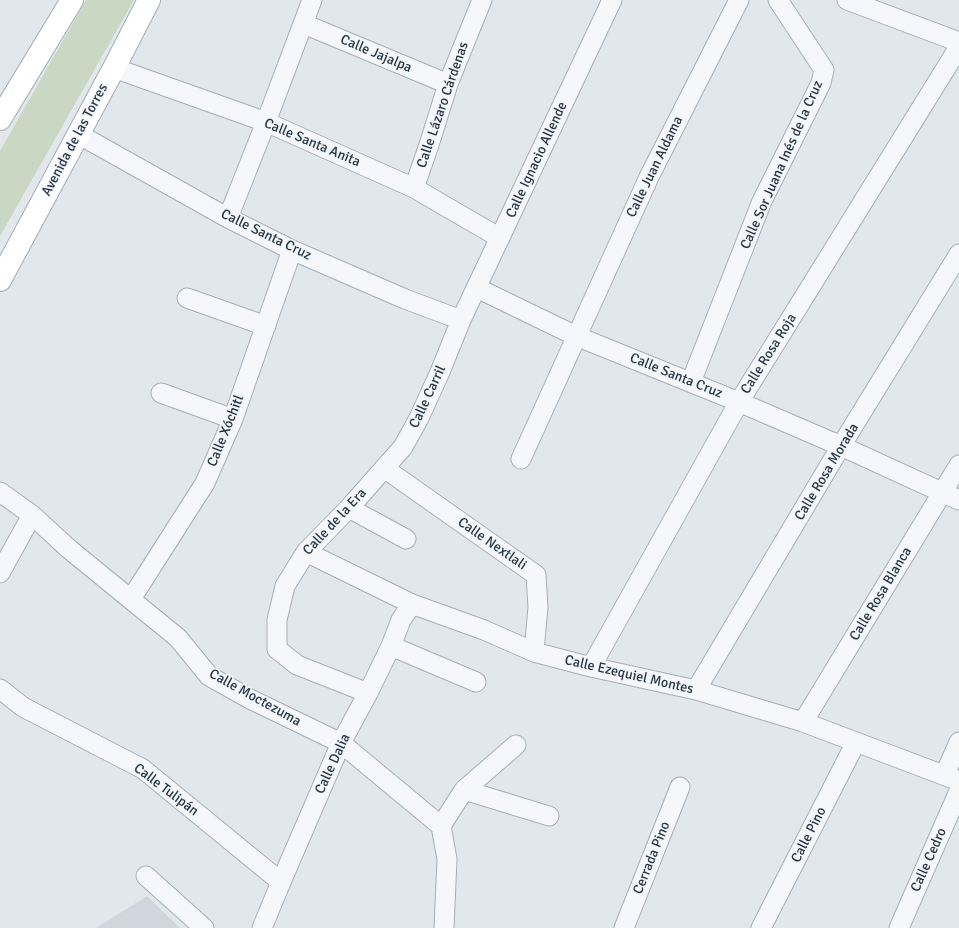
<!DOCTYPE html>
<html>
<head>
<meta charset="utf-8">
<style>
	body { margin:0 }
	canvas { display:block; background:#e2e7ec }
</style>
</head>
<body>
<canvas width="959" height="928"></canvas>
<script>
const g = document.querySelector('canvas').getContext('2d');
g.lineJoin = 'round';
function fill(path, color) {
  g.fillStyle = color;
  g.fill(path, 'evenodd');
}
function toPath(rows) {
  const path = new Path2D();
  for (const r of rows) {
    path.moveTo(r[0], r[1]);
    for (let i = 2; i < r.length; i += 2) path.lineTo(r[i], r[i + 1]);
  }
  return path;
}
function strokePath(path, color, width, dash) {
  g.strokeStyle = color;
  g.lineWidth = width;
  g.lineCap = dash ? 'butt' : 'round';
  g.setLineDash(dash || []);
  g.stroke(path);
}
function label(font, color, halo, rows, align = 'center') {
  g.font = font + ' Signika,sans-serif';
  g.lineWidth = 3.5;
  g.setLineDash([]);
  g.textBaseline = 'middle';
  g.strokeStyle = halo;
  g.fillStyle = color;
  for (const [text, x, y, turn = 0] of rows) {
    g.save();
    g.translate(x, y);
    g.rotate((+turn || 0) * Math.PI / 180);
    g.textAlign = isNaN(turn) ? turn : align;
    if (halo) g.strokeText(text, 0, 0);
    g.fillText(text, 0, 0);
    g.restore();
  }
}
const built = toPath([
	[147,896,180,928,96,928]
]);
const green = toPath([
	[86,0,134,0,0,236,0,151]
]);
const minor = toPath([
	[847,0,959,42],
	[304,24,448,84],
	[114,68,266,122,414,188,500,238],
	[78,134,228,218,292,250,405,299,461,320],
	[414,188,429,145,448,84,482,0],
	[228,218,266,122,312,0],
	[477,288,576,336,739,402,841,446,959,500],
	[187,298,266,326],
	[691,382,762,201,821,83,824,70,778,0],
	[161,393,233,419],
	[521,459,649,177,739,0],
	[384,468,536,575,538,607,534,652],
	[0,492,32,515,69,549,178,638,209,676,250,699,341,743,441,826,447,859,444,928],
	[349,508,406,539],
	[306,552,412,604,484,630,534,652,591,667,696,690,803,722,959,781],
	[0,573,32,515],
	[131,599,205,483,233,419,292,250],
	[391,646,476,682],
	[591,667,739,402,959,47],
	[0,689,23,707,143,769,281,882],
	[696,690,841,446,959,254],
	[368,693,297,665,277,649,277,620,285,586,306,552,349,508,403,447,419,418,440,372,461,320,612,0],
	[803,722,959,465],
	[945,774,959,742],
	[464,790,516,745],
	[441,826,464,790,549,816],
	[146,876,204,928],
	[262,928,281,882,341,743,368,693,391,646,401,620,412,604],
	[624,928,680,787],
	[761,928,856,742],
	[899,928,959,791]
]);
const primary = toPath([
	[0,119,72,0],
	[0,280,114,68,149,0]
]);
const streetNames = [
	["Calle Jajalpa",376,54,23],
	["Calle Lázaro Cárdenas",443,105,-71],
	["Avenida de las Torres",75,140,-62],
	["Calle Santa Anita",312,143,23],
	["Calle Ignacio Allende",537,160,-65],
	["Calle Sor Juana Inés de la Cruz",782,165,-66],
	["Calle Juan Aldama",655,167,-64],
	["Calle Santa Cruz",266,235,26],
	["Calle Rosa Roja",769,354,-58],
	["Calle Santa Cruz",676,376,22],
	["Calle Carril",428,397,-65],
	["Calle Xóchitl",226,431,-68],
	["Calle Rosa Morada",827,472,-59],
	["Calle de la Era",335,522,-47],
	["Calle Nextlali",492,544,35],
	["Calle Rosa Blanca",881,594,-59],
	["Calle Ezequiel Montes",629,675,13],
	["Calle Moctezuma",255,698,29],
	["Calle Dalia",333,764,-65],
	["Calle Tulipán",166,790,37],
	["Calle Pino",809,835,-63],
	["Cerrada Pino",652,858,-68],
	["Calle Cedro",929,860,-66]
];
fill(built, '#d0d6de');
fill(green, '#c9d7c3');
strokePath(minor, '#a6aeb7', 21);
strokePath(primary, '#a0acb9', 24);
strokePath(minor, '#f6f7fa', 19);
strokePath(primary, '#fff', 22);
label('14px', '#283546', '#f3f6f9', streetNames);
</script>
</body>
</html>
